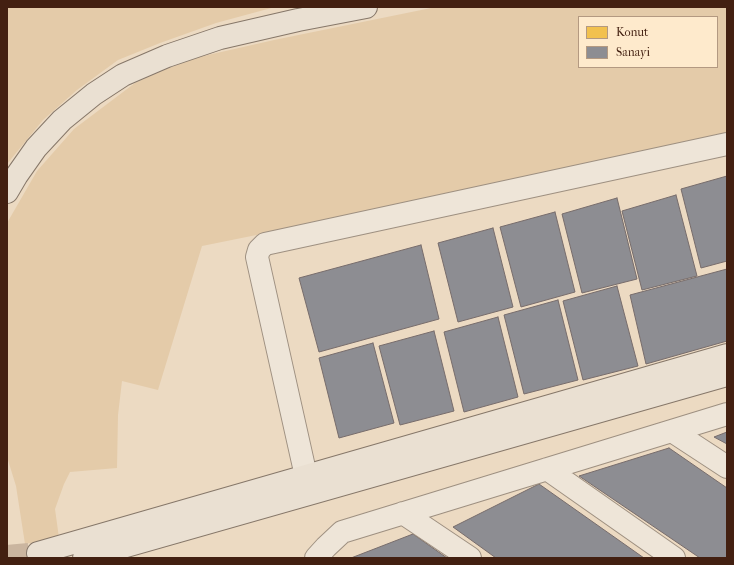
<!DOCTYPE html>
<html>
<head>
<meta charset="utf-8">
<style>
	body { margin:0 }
	#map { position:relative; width:734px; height:565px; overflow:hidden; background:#ecdac2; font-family:"IM FELL French Canon",serif }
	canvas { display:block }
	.frame { position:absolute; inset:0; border:8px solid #432011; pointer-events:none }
	.legend { position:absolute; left:578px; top:16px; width:140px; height:52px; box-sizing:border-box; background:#feeacc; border:1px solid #b39981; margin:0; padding:5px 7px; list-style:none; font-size:12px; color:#432011 }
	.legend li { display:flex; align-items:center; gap:8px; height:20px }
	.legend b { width:20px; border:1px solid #b39981 }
</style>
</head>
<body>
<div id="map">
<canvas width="734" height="565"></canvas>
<div class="frame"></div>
<ul class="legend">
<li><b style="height:11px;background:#f2c14e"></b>Konut</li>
<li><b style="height:11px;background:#8d8d92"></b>Sanayi</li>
</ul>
</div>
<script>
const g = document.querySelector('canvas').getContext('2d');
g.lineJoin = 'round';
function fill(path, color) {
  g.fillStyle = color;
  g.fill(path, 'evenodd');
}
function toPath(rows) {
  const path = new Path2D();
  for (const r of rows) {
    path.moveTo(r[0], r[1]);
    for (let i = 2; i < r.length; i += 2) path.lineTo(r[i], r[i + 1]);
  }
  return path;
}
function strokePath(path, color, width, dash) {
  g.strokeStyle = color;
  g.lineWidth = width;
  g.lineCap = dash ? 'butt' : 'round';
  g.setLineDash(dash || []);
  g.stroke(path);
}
const green = toPath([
	[7,7,275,7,216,23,160,43,118,60,77,90,43,120,7,164],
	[436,7,727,7,727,138,489,188,202,246,158,390,122,381,118,415,117,468,70,472,64,484,55,509,59,538,25,544,16,486,7,457,7,223,37,171,74,129,135,83,164,70,199,57,274,40],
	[579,17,717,17,717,67,579,67]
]);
const homes = toPath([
	[26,549,26,558,7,558,7,550,26,549]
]);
const industry = toPath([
	[727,176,727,261,701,268,681,189,727,176],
	[676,195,697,276,642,290,622,211,676,195],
	[617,198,637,279,582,293,562,214,617,198],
	[555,212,575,292,521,307,500,227,555,212],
	[493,228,513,307,458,322,438,243,493,228],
	[421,245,439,319,319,352,299,278,421,245],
	[727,269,727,341,646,364,630,295,727,269],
	[617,286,638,366,583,380,563,301,617,286],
	[558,300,578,380,524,394,504,315,558,300],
	[498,317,518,397,464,412,444,332,498,317],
	[434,331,454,411,400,425,379,346,434,331],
	[373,343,394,423,339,438,319,358,373,343],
	[727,432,727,444,714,437,727,432],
	[669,448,727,488,727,558,700,558,579,476,669,448],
	[539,484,644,558,496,558,453,527,539,484],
	[413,534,447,558,351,558,413,534]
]);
const majorTunnel = toPath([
	[7,556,38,553]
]);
const minor = toPath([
	[672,431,727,467],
	[547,469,674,558],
	[306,476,257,257,259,250,265,244,727,144],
	[403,513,470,558],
	[316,558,326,547,342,532,727,414]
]);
const major = toPath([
	[38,553,727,355],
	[84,558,727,375]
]);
const highway = toPath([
	[7,192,17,175,36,148,62,120,94,94,123,75,167,56,220,38,298,20,366,7]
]);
fill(green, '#e4cba9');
fill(homes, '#f2c14e');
strokePath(homes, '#be913c', 1);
fill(industry, '#8d8d92');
strokePath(industry, '#776c6b', 1);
strokePath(majorTunnel, '#cab59f', 22, [22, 11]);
strokePath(minor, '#9e9081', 24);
strokePath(major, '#867769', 24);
strokePath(highway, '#867769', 24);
strokePath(minor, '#eee5d8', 22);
strokePath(major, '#eae0d2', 22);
strokePath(highway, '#eae0d2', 22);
</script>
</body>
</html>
